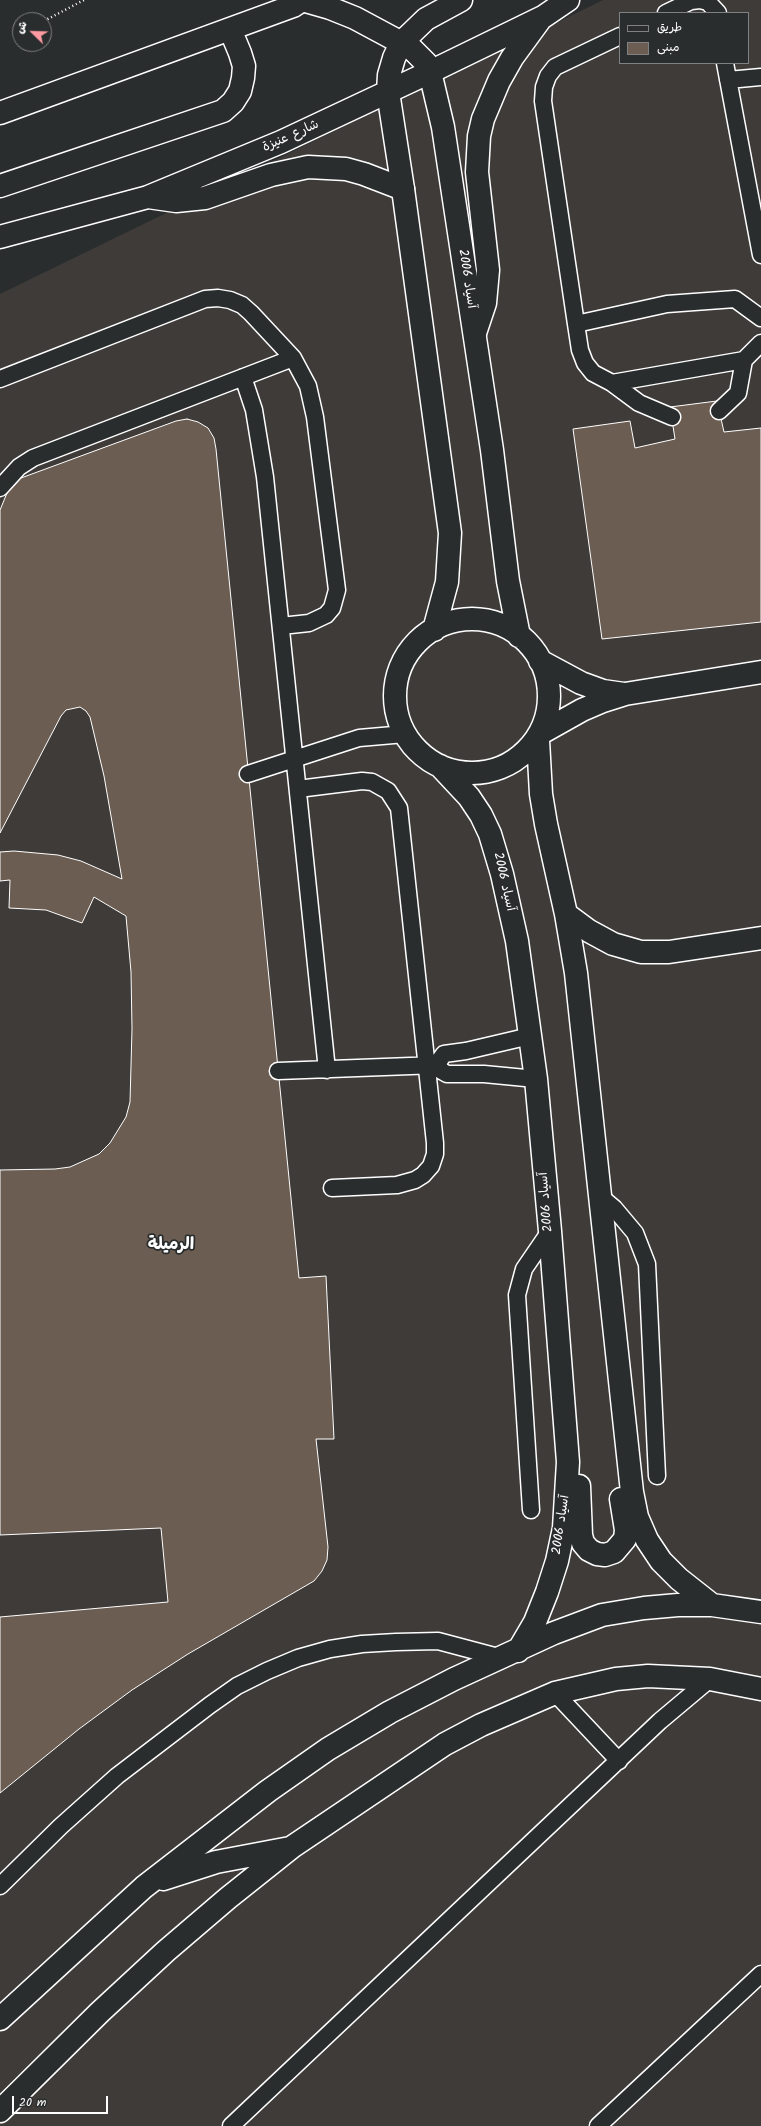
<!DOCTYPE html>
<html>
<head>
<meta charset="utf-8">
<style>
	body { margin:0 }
	#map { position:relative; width:761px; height:2126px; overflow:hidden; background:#2a2d2e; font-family:Kalam,"Playpen Sans Arabic",sans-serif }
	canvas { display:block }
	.legend { position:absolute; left:619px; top:12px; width:130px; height:52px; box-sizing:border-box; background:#2a2d2e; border:1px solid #7f8182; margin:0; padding:5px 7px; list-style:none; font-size:12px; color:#fff }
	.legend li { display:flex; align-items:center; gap:8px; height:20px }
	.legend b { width:20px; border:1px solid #7f8182 }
	.north { position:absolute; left:12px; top:12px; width:40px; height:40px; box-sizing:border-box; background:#2a2d2e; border:1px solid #7f8182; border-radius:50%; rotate:293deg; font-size:11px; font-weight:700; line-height:16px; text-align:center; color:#fff }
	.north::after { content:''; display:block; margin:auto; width:14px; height:18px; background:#ff9aa2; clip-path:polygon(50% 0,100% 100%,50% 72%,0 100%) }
	.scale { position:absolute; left:12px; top:2096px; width:96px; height:18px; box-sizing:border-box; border:2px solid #fff; border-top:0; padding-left:5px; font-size:12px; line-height:14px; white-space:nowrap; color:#fff; -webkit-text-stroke:3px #2a2d2e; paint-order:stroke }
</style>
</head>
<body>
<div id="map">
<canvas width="761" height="2126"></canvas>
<ul class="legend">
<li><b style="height:5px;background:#2a2d2e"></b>طريق</li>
<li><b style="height:11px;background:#6b5d52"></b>مبنى</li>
</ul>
<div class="north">ش</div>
<div class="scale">20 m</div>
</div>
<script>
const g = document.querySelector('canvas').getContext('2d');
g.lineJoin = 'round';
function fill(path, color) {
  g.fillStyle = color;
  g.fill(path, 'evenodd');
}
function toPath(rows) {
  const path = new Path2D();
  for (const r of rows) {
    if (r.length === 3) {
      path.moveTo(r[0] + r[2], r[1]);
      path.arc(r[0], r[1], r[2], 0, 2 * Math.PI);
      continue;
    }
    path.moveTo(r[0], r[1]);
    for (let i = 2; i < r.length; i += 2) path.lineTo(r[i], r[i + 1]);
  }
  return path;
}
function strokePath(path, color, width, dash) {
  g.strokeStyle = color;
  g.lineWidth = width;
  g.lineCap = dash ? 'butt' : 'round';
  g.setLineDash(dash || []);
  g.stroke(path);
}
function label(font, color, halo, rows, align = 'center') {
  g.font = font + ' Kalam,"Playpen Sans Arabic",sans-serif';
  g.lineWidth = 3.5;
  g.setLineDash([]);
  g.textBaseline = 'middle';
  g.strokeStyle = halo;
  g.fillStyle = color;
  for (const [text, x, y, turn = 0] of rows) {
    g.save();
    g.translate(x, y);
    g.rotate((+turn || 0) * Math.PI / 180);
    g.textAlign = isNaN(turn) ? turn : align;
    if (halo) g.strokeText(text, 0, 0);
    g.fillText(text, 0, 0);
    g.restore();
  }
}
const built = toPath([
	[603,0,761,0,761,2126,0,2126,0,294],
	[620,13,748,13,748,63,620,63]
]);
const building = toPath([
	[717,401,724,432,761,428,761,622,602,639,573,429,630,421,635,448,675,439,670,407,717,401],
	[187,419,198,422,208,428,214,438,216,449,299,1278,326,1276,334,1439,316,1439,328,1547,327,1560,322,1571,314,1581,188,1654,132,1690,79,1729,0,1793,0,1617,168,1602,161,1528,0,1535,0,1170,55,1169,70,1167,99,1154,110,1143,126,1117,130,1102,132,1029,131,972,126,916,94,897,82,923,46,910,9,908,10,880,0,881,0,852,14,851,58,855,81,861,122,879,104,776,90,717,86,711,80,707,66,710,61,716,0,833,0,510,7,493,21,478,176,421,187,419]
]);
const path = toPath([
	[44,21,84,0]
]);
const lane = toPath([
	[666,13,691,1,700,0,708,2,718,13],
	[725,63,761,255],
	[728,80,761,77],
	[761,318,735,299,667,304,576,324,580,350,585,363,593,373,612,383,744,360,761,343],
	[576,324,543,101,544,87,548,76,555,67,620,36],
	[243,377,254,410,265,477,327,1070],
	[0,379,205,299,218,298,230,300,242,305,251,313,293,358,308,386,315,417,337,590,332,608,326,615,309,623,281,626],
	[612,383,639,403,672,417],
	[719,411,738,393,744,360],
	[0,488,19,467,33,458,293,358],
	[248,774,359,738,405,734],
	[298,789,362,781,372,782,388,791,399,808,435,1143,435,1154,431,1166,423,1175,415,1180,397,1185,332,1188],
	[530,1036,466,1051,444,1054,439,1061,439,1065,440,1070,447,1074,484,1074,536,1079],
	[278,1071,437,1065],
	[601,1197,614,1208,635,1233,647,1264,657,1476],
	[531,1510,517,1295,524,1269,550,1231],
	[555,1693,619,1761],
	[0,1886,61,1826,117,1776,210,1705,237,1686,267,1671,298,1658,330,1649,362,1644,396,1642,438,1641,502,1658],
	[231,2126,660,1721,710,1679],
	[598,2126,761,1974]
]);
const street = toPath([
	[302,0,330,8,355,18,411,48,426,63,430,72,443,127,492,450,508,581,519,636],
	[388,92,403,189,450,533,447,582,434,630],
	[472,696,77],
	[540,661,581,683,603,691,624,694],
	[541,733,582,710,603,701,625,694,761,672],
	[538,740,541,794,546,824,566,914,576,973,632,1492,637,1517,647,1540,661,1561,679,1579,712,1605],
	[440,766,469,797,481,815,490,834,502,874,517,941,536,1079,550,1231,568,1462,564,1528,557,1561,547,1592,535,1622,518,1651],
	[566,914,589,931,613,944,641,952,669,952,761,938],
	[579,1486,581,1535,583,1543,589,1550,597,1554,605,1555,614,1552,625,1539,626,1530,621,1499],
	[163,1879,216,1862,290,1848],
	[0,2019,144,1887,268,1791,328,1749,390,1712,454,1679,554,1633,602,1615,644,1608,678,1605,712,1605,761,1612],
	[0,2111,100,2012,166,1951,228,1898,292,1847,445,1744,481,1725,555,1693,616,1679,648,1676,710,1679,761,1689]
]);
const primary = toPath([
	[388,92,389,75,394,58,401,43,426,19,461,0],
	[0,113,293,6,302,0],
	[0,186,223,111,233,102,240,91,243,78,244,66,240,53,230,29],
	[148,197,176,201,205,198,271,175,308,167,346,169,364,174,403,189],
	[0,237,148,197,281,142,430,72,543,17,568,0],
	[475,333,485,303,488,270,477,172,479,136,483,119,499,81,512,58,539,21]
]);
const streetNames = [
	["شارع عنيزة",291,137,-24],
	["آسياد 2006",466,279,81],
	["آسياد 2006",503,882,77],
	["آسياد 2006",547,1202,-95],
	["آسياد 2006",562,1525,-82]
];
const districtNames = [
	["الرميلة",171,1246]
];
fill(built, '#3e3b39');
fill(building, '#6b5d52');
strokePath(building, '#fff', 1);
strokePath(lane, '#fff', 19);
strokePath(street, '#fff', 25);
strokePath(primary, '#fff', 25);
strokePath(path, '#fff', 2.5, [1, 3]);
strokePath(lane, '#2a2d2e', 16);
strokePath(street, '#2a2d2e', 22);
strokePath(primary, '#2a2d2e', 22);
label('13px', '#fff', '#2a2d2e', streetNames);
label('bold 17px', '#fff', '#2a2d2e', districtNames);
</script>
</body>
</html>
